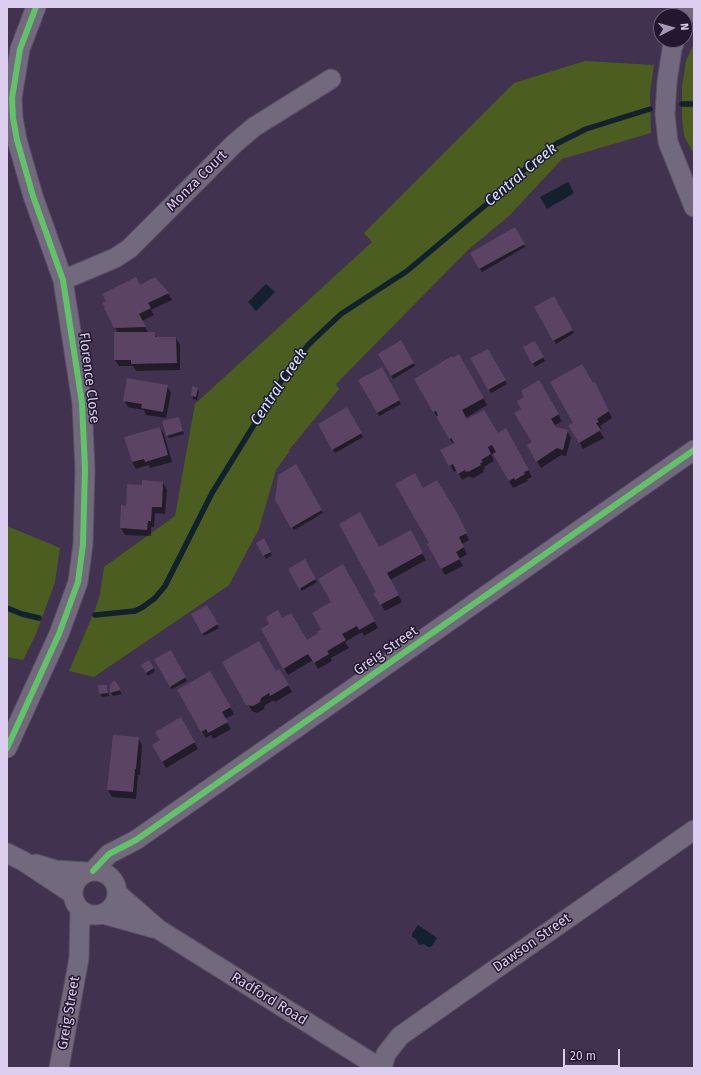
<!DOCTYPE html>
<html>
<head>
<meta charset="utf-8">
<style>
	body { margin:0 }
	#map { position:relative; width:701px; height:1075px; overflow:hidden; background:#41334f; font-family:"Fira Sans",sans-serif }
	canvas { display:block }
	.frame { position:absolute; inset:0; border:8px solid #dbceee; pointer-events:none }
	.north { position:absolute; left:653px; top:8px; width:40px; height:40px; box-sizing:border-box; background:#22172f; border:1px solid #6c607b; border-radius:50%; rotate:84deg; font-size:11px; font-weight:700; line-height:16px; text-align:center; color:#dbceee }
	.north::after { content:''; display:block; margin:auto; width:14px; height:18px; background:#a598b6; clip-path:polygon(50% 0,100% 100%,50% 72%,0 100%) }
	.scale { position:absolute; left:563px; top:1049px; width:57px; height:18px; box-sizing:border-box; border:2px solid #dbceee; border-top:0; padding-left:5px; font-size:12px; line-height:14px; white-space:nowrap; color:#dbceee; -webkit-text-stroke:3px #22172f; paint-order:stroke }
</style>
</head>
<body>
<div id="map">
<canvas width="701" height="1075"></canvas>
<div class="frame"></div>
<div class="north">N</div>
<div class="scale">20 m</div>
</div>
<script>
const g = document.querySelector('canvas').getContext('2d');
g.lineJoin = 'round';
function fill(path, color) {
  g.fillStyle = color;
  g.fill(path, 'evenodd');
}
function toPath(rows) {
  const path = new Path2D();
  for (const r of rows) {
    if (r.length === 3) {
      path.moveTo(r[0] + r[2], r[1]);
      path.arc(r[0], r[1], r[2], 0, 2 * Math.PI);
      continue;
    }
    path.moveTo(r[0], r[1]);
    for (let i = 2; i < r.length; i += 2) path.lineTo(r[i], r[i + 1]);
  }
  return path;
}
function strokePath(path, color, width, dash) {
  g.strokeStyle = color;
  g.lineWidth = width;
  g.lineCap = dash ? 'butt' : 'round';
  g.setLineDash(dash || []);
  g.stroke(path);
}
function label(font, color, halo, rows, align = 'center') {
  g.font = font + ' "Fira Sans",sans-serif';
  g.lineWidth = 3;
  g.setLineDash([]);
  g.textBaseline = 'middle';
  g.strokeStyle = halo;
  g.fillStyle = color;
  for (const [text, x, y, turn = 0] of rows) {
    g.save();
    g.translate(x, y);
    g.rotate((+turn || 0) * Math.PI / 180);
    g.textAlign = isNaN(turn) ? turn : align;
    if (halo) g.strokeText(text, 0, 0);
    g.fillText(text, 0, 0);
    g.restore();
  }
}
const green = toPath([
	[694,43,694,154,684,136,682,117,682,86,686,61],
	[585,61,654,65,650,93,651,133,562,159,509,216,468,250,336,384,339,389,289,450,289,452,276,470,259,529,229,585,94,677,69,671,95,610,100,594,104,567,175,516,195,404,372,242,364,233,514,83],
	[7,526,60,548,55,582,36,634,23,660,7,657]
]);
const water = toPath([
	[568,182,574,193,547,209,540,197],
	[266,284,275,292,256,311,248,302],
	[418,925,437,938,431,947,428,947,424,944,419,945,416,939,412,937,412,934]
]);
const shadow = toPath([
	[515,228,525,247,482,272,471,253],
	[154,278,168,294,172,300,151,310,154,315,142,321,148,333,154,333,157,338,176,338,180,345,180,370,136,371,133,366,119,366,115,360,118,333,105,308],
	[554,297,574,333,556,344,535,307],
	[401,342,415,366,393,379,379,354],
	[534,342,545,361,535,367,524,348],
	[488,350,507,384,491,393,471,359],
	[459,355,487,405,466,418,467,421,497,435,506,430,532,477,527,479,528,481,513,488,494,453,491,454,494,461,484,467,485,469,483,470,484,472,473,478,472,477,471,478,469,476,462,480,457,470,454,472,442,450,453,444,415,379],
	[381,368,401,404,379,416,359,380],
	[539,381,562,421,554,426,555,428,567,431,571,438,566,456,561,455,541,468,528,445,533,443,523,409,526,397],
	[593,385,598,390,612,418,600,426,602,429,599,430,604,438,583,449,570,425,574,423],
	[167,386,171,393,166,418,146,415,144,410,128,407,124,400],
	[197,388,199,392,197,400,193,399,192,396],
	[347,408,363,437,335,453,319,424],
	[179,418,184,434,169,438,167,435],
	[160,428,164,434,172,462,150,468,149,465,136,469,132,462,125,438],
	[296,466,323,513,294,530,276,500],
	[163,483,167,490,165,514,155,513,154,527,151,527,151,536,125,535,121,528,127,507],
	[423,490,465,532,469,540,462,544,467,554,459,559,463,566,445,575,428,545,430,544],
	[410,531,426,560,390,580,402,602,385,611,375,594,378,592,379,549],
	[264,540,272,555,266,559,257,544],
	[304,560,317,582,302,591,289,569],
	[343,566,378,628,364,636,362,632,345,642,349,648,331,658,332,661,318,669,313,660,288,675,262,630,282,619,306,641,319,634,323,630],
	[207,606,219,628,204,636,192,615],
	[170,651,187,681,172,689,155,659],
	[149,661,155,671,148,676,142,666],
	[223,662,276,672,279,670,292,692,275,702,274,700,265,705,264,709,257,713,252,711],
	[210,672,234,714,225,719,231,729,213,739,211,735,206,738,178,690],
	[115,681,122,694,113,696,111,693],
	[107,686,109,696,102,697,100,693],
	[180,718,198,749,166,768,153,745,161,741],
	[138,738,142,745,140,775,138,775,136,799,112,797,108,790]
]);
const stream = toPath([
	[682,104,694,104],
	[7,608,22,614,39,618],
	[95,615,135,611,143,607,155,598,165,586,212,493,286,373,309,344,341,314,407,271,488,203,535,160,556,144,586,129,650,109]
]);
const building = toPath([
	[515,227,525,244,479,269,470,253],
	[136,277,140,285,155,277,169,293,148,303,151,308,139,314,146,327,114,328,104,308,105,307,102,303,106,301,102,294],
	[554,296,573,330,553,341,534,307],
	[114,332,155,332,155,337,176,337,177,363,131,364,131,360,114,360],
	[401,340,414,363,391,376,378,354],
	[535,341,544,357,532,364,523,347],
	[488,349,506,380,488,390,470,358],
	[459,354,484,398,462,410,467,419,484,410,498,433,506,428,529,470,524,472,525,474,515,480,514,478,509,481,493,454,496,452,492,445,488,447,491,454,481,460,483,462,480,463,481,465,468,472,468,471,466,472,465,470,458,474,453,464,449,466,440,450,454,443,451,438,449,439,436,416,438,416,436,411,433,412,414,379,452,356,453,358],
	[582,364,593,383,595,382,609,411,597,419,599,422,596,423,601,430,579,443,568,425,573,423,550,382],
	[382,367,400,400,377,413,358,380],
	[127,378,168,385,163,412,141,408,142,404,123,401],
	[539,380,559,414,551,419,556,427,568,430,563,450,557,448,536,462,527,445,532,442,514,413,521,409,517,401,524,397,521,391],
	[192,386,198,388,196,397,191,396],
	[347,407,362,433,332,450,318,424],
	[179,417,183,431,166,436,162,421],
	[160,427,168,455,145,462,144,459,132,462,124,437],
	[296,464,322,510,291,528,275,500,278,475],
	[415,473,423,488,437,480,456,511,467,533,459,537,464,547,456,552,460,559,441,569,427,544,429,543,395,484],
	[142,480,163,482,162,507,152,507,151,521,148,521,147,530,120,528,121,505,126,506,127,484,142,485],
	[360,512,379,547,411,530,423,553,387,573,399,595,380,605,373,593,376,592,339,524],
	[264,538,271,552,263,556,256,543],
	[305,559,316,579,299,589,288,569],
	[343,564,375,621,359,630,357,626,342,634,346,640,327,651,329,654,314,663,308,654,283,669,261,629,269,624,266,617,278,610,282,618,291,613,307,640,318,633,317,632,321,629,312,613,331,602,318,579],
	[207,605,218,624,202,634,191,614],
	[259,641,276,671,279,669,289,685,270,696,269,693,261,698,260,702,253,706,246,705,222,662],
	[171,650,186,677,170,687,154,659],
	[149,660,154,668,146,673,141,665],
	[210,671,231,707,222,712,228,722,208,733,206,729,201,732,177,690],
	[115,680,121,690,110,693,110,684],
	[98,685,107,685,108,693,99,694],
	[181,717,195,742,162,762,152,745,160,740,155,732],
	[113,735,139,737,136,769,135,769,133,792,107,790]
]);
const street = toPath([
	[685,16,689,7],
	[675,40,672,49,667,82,665,114,668,142,694,207],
	[63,280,115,258,129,249,234,144,254,127,331,79],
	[7,748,59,634,78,582,83,544,85,469,82,403,63,280,33,196,17,140,13,118,12,98,20,49,36,7],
	[7,853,23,861,73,894],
	[36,864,56,870,86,872],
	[95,893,22],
	[93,871,109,854,136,840,694,450],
	[118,894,158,929,380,1068],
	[103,914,153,928],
	[59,1068,79,958,80,909],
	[382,1068,386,1054,400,1036,694,830]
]);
const cycleway = toPath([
	[7,748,59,634,78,582,83,544,85,469,82,403,63,280,33,196,17,140,13,118,12,98,20,49,36,7],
	[93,871,109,854,136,840,694,450]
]);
const streetNames = [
	["Monza Court",197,181,-45],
	["Florence Close",89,378,83],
	["Greig Street",386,651,-35],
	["Dawson Street",532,943,-35],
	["Radford Road",269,999,32],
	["Greig Street",69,1013,-80]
];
const waterNames = [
	["Central Creek",521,175,-40],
	["Central Creek",279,387,-56]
];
fill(green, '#4c5e1f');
fill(water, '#13202e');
fill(shadow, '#0007');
strokePath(stream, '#13202e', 5.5);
fill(building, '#5b4463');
strokePath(street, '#5b4f67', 21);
strokePath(street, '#72697e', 19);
strokePath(cycleway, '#61c268', 6);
label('14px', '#dbceee', '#22172f', streetNames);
label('italic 15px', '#cfe8fd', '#22172f', waterNames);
</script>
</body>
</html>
